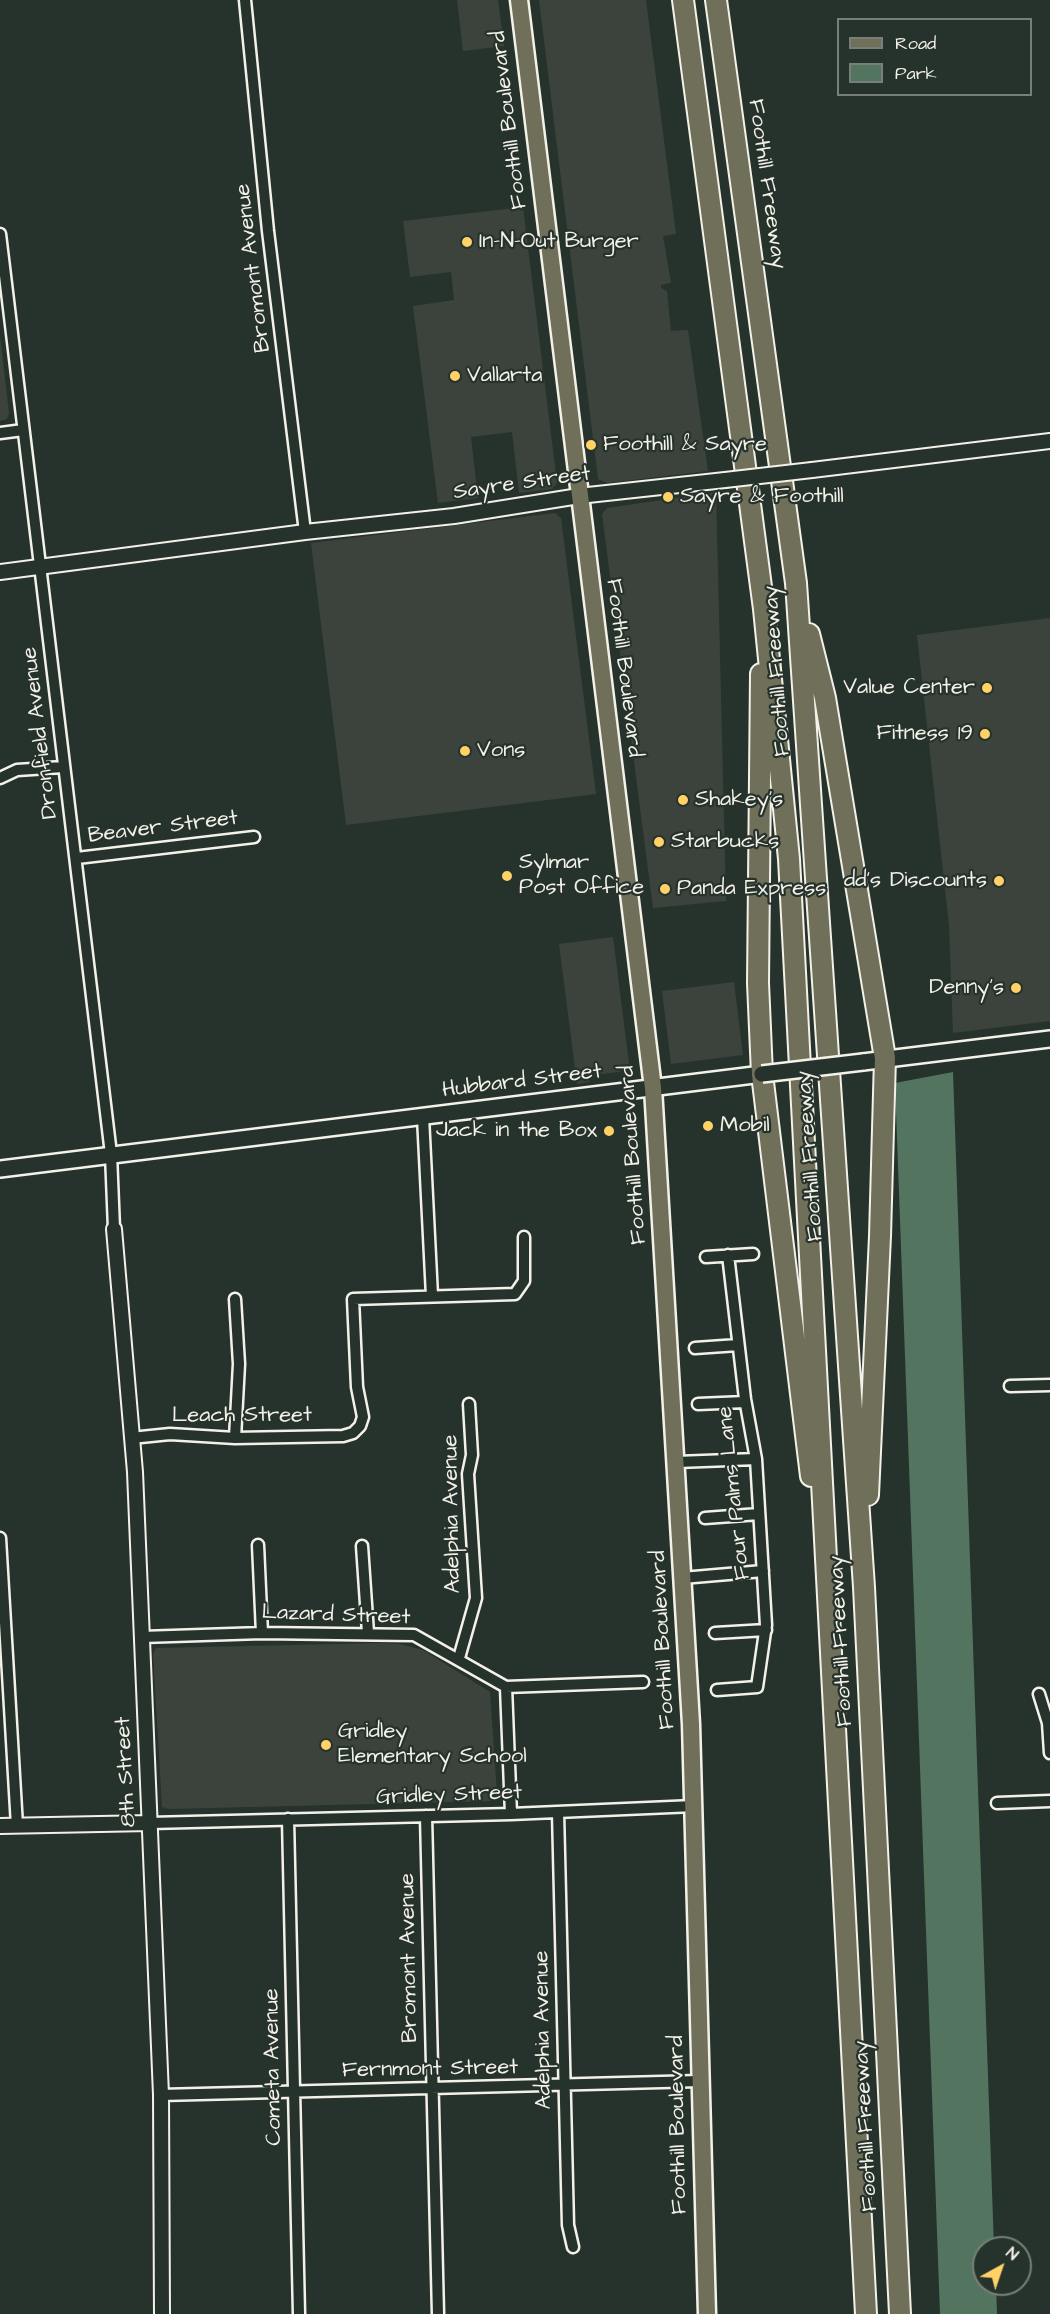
<!DOCTYPE html>
<html>
<head>
<meta charset="utf-8">
<style>
	body { margin:0 }
	#map { position:relative; width:1050px; height:2314px; overflow:hidden; background:#26332d; font-family:"Architects Daughter",sans-serif }
	canvas { display:block }
	.legend { position:absolute; left:837px; top:18px; width:195px; height:78px; box-sizing:border-box; background:#26332d; border:2px solid #787f78; margin:0; padding:8px 10px; list-style:none; font-size:18px; color:#f4f1e8 }
	.legend li { display:flex; align-items:center; gap:12px; height:30px }
	.legend b { width:30px; border:2px solid #787f78 }
	.north { position:absolute; left:972px; top:2236px; width:60px; height:60px; box-sizing:border-box; background:#26332d; border:2px solid #787f78; border-radius:50%; rotate:40deg; font-size:16px; font-weight:700; line-height:24px; text-align:center; color:#f4f1e8 }
	.north::after { content:''; display:block; margin:auto; width:21px; height:27px; background:#ffd166; clip-path:polygon(50% 0,100% 100%,50% 72%,0 100%) }
</style>
</head>
<body>
<div id="map">
<canvas width="1050" height="2314"></canvas>
<ul class="legend">
<li><b style="height:8px;background:#706f59"></b>Road</li>
<li><b style="height:16px;background:#537560"></b>Park</li>
</ul>
<div class="north">N</div>
</div>
<script>
const g = document.querySelector('canvas').getContext('2d');
g.lineJoin = 'round';
function fill(path, color) {
  g.fillStyle = color;
  g.fill(path, 'evenodd');
}
function toPath(rows) {
  const path = new Path2D();
  for (const r of rows) {
    path.moveTo(r[0], r[1]);
    for (let i = 2; i < r.length; i += 2) path.lineTo(r[i], r[i + 1]);
  }
  return path;
}
function strokePath(path, color, width, dash) {
  g.strokeStyle = color;
  g.lineWidth = width;
  g.lineCap = dash ? 'butt' : 'round';
  g.setLineDash(dash || []);
  g.stroke(path);
}
function label(font, color, halo, rows, align = 'center') {
  g.font = font + ' "Architects Daughter",sans-serif';
  g.lineWidth = 4.5;
  g.setLineDash([]);
  g.textBaseline = 'middle';
  g.strokeStyle = halo;
  g.fillStyle = color;
  for (const [text, x, y, turn = 0] of rows) {
    g.save();
    g.translate(x, y);
    g.rotate((+turn || 0) * Math.PI / 180);
    g.textAlign = isNaN(turn) ? turn : align;
    if (halo) g.strokeText(text, 0, 0);
    g.fillText(text, 0, 0);
    g.restore();
  }
}
const built = toPath([
	[457,0,498,0,504,46,463,51],
	[539,0,646,0,676,234,663,236,671,283,661,285,661,288,667,291,671,331,688,330,708,471,607,483,598,479],
	[523,207,557,483,552,489,519,493,512,432,471,437,478,498,438,503,413,306,454,300,451,272,410,277,403,221],
	[0,336,9,413,7,419,0,421],
	[716,492,726,901,653,908,602,514,607,508],
	[555,513,561,518,596,794,346,825,311,543],
	[1050,618,1050,1021,953,1033,949,926,917,635],
	[613,937,629,1063,624,1071,590,1076,590,1082,577,1084,559,944],
	[734,982,743,1055,671,1064,662,991],
	[383,1643,400,1644,423,1650,490,1692,497,1795,494,1801,169,1809,162,1807,153,1654,156,1648]
]);
const green = toPath([
	[953,1072,994,2248,984,2248,984,2284,996,2284,997,2314,940,2314,895,1083]
]);
const minor = toPath([
	[245,0,268,231,305,532],
	[0,234,111,1154,114,1229],
	[0,433,23,430],
	[0,778,17,770,63,767],
	[77,858,254,837],
	[423,1117,432,1296],
	[706,1257,753,1254],
	[695,1348,738,1345],
	[1010,1386,1050,1385],
	[698,1404,745,1402],
	[131,1438,170,1434,235,1438,343,1436,353,1433,360,1426,363,1417,357,1387,353,1299,515,1294,524,1281,524,1237],
	[235,1438,239,1364,235,1299],
	[677,1462,756,1459],
	[705,1518,759,1514],
	[0,1538,17,1826],
	[258,1545,262,1633],
	[362,1546,368,1633],
	[682,1578,763,1571],
	[715,1633,766,1630],
	[142,1637,262,1633,414,1635,506,1687,643,1682],
	[459,1658,476,1598,468,1474,472,1455,469,1404],
	[506,1687,511,1814],
	[717,1690,757,1687,766,1625,756,1459,745,1399,728,1255],
	[1039,1694,1048,1723,1050,1753],
	[997,1803,1050,1801],
	[558,1812,568,2225,573,2247],
	[426,1816,438,2314],
	[288,1819,299,2314],
	[150,1823,511,1814,694,1806],
	[161,2095,700,2081]
]);
const tertiary = toPath([
	[812,470,1050,441],
	[0,572,305,532,454,516,579,496,725,480],
	[114,1229,135,1472,161,2095,162,2314],
	[0,1826,150,1823]
]);
const secondary = toPath([
	[863,1062,1050,1039],
	[0,1169,762,1074]
]);
const primary = toPath([
	[519,0,653,1088,691,1724,707,2314]
]);
const motorway = toPath([
	[683,0,764,609,789,859,866,2314],
	[716,0,796,583,864,1587,900,2314],
	[809,634,825,698,885,1058,880,1236,868,1495],
	[761,674,758,983,762,1074,811,1476]
]);
const tertiaryBridge = toPath([
	[725,480,812,470]
]);
const secondaryBridge = toPath([
	[762,1074,863,1062]
]);
const markers = [
	[467,242,6,"#ffd166"],
	[455,376,6,"#ffd166"],
	[591,445,6,"#ffd166"],
	[668,497,6,"#ffd166"],
	[987,688,6,"#ffd166"],
	[985,734,6,"#ffd166"],
	[465,751,6,"#ffd166"],
	[683,800,6,"#ffd166"],
	[659,842,6,"#ffd166"],
	[507,876,6,"#ffd166"],
	[999,881,6,"#ffd166"],
	[665,889,6,"#ffd166"],
	[1016,988,6,"#ffd166"],
	[708,1126,6,"#ffd166"],
	[609,1131,6,"#ffd166"],
	[326,1745,6,"#ffd166"]
];
const streetNames = [
	["Foothill Boulevard",510,120,-97],
	["Foothill Freeway",766,184,82],
	["Bromont Avenue",254,268,-97],
	["Sayre Street",522,484,-8],
	["Foothill Boulevard",623,668,83],
	["Foothill Freeway",778,671,-94],
	["Dronfield Avenue",41,733,-97],
	["Beaver Street",163,828,-7],
	["Hubbard Street",522,1082,-7],
	["Foothill Boulevard",634,1155,-94],
	["Foothill Freeway",811,1156,-94],
	["Leach Street",242,1416],
	["Four Palms Lane",735,1493,-96],
	["Adelphia Avenue",453,1514,-91],
	["Lazard Street",336,1616,2],
	["Foothill Boulevard",664,1640,-93],
	["Foothill Freeway",842,1641,-93],
	["8th Street",127,1772,-93],
	["Gridley Street",449,1796,-2],
	["Bromont Avenue",410,1958,-91],
	["Adelphia Avenue",544,2030,-91],
	["Cometa Avenue",274,2067,-91],
	["Fernmont Street",430,2070,-1],
	["Foothill Boulevard",679,2125,-91],
	["Foothill Freeway",867,2126,-93]
];
const poiNames = [
	["In-N-Out Burger",479,242],
	["Vallarta",467,376],
	["Foothill & Sayre",603,445],
	["Sayre & Foothill",680,497],
	["Value Center",975,688,"right"],
	["Fitness 19",973,734,"right"],
	["Vons",477,751],
	["Shakey's",695,800],
	["Starbucks",671,842],
	["Sylmar",519,863],
	["Post Office",519,888],
	["dd's Discounts",987,881,"right"],
	["Panda Express",677,889],
	["Denny's",1004,988,"right"],
	["Mobil",720,1126],
	["Jack in the Box",597,1131,"right"],
	["Gridley",338,1732],
	["Elementary School",338,1757]
];
fill(built, '#3c433c');
fill(green, '#537560');
strokePath(minor, '#f4f1e8', 15);
strokePath(tertiary, '#f4f1e8', 18);
strokePath(secondary, '#f4f1e8', 20);
strokePath(primary, '#f4f1e8', 21);
strokePath(motorway, '#f4f1e8', 24);
strokePath(minor, '#26332d', 10);
strokePath(tertiary, '#26332d', 14);
strokePath(secondary, '#26332d', 15);
strokePath(primary, '#706f59', 16);
strokePath(motorway, '#706f59', 20);
strokePath(tertiaryBridge, '#f4f1e8', 18, []);
strokePath(secondaryBridge, '#f4f1e8', 20, []);
strokePath(tertiaryBridge, '#26332d', 14);
strokePath(secondaryBridge, '#26332d', 15);
for (const [x, y, r, color] of markers) {
  const dot = new Path2D();
  dot.arc(x, y, r, 0, 2 * Math.PI);
  g.fillStyle = color;
  g.fill(dot);
  strokePath(dot, '#26332d', 2);
}
label('22px', '#f4f1e8', '#26332d', streetNames);
label('22px', '#f4f1e8', '#26332d', poiNames, 'left');
</script>
</body>
</html>
